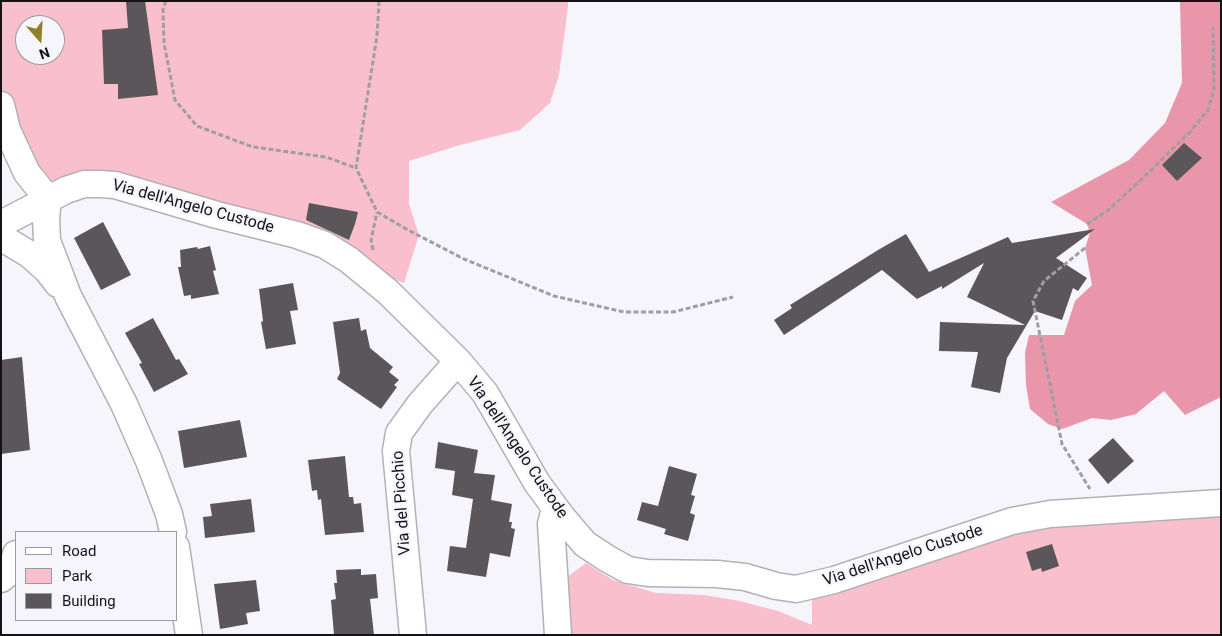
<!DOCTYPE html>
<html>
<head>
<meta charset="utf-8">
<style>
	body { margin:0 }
	#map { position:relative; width:1222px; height:636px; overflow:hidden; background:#f7f5fc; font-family:Roboto,sans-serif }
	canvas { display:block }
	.frame { position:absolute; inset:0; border:2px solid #131315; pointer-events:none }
	.legend { position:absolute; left:15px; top:531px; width:162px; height:90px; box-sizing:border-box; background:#f7f5fc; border:1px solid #9c9ba0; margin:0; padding:6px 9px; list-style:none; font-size:15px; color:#131315 }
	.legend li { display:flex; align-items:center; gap:10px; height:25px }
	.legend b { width:25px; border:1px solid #9c9ba0 }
	.north { position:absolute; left:15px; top:15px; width:50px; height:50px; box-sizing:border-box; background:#f7f5fc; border:1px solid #9c9ba0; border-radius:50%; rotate:161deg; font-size:14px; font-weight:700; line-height:20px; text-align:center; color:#131315 }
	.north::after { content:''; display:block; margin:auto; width:18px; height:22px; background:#8e8128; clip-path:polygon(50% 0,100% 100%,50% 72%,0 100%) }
</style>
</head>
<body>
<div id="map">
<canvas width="1222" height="636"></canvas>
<div class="frame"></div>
<ul class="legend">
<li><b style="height:6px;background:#fff"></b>Road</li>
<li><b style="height:14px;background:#f9bfcc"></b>Park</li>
<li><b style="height:14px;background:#5b565a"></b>Building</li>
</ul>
<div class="north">N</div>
</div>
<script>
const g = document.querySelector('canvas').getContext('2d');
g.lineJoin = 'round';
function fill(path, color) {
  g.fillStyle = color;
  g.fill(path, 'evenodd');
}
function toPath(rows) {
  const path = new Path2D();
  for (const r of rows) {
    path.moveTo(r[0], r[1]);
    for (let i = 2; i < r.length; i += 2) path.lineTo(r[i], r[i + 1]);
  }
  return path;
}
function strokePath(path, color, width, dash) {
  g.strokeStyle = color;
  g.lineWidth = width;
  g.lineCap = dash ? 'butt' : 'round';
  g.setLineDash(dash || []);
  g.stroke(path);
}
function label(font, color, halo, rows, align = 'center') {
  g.font = font + ' Roboto,sans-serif';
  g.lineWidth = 5;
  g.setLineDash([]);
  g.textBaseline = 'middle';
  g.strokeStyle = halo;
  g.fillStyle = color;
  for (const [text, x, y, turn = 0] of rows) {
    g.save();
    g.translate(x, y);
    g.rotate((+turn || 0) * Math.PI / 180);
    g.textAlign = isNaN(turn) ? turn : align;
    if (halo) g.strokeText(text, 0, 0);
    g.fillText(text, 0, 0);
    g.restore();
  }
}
const green = toPath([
	[1,1,568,1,568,7,559,75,550,103,520,130,460,145,409,161,409,204,419,235,404,283,177,194,83,181,23,182,1,94],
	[25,25,55,25,55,55,25,55],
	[1221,513,1221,635,562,635,558,584,586,563,613,580,656,593,704,595,740,601,778,611,812,625,812,596,1024,525]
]);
const forest = toPath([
	[1180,1,1221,1,1221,397,1185,415,1164,391,1136,414,1111,420,1092,418,1062,429,1048,424,1030,409,1026,385,1025,353,1029,335,1064,335,1075,301,1092,285,1085,248,1090,233,1087,224,1051,202,1129,160,1165,123,1182,83]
]);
const building = toPath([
	[126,1,145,1,158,95,118,99,118,84,104,84,102,30,128,28],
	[1184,143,1202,158,1177,181,1162,165],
	[309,203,358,212,355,224,349,240,306,220],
	[103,222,131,275,101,290,74,238],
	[1095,229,1056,258,1087,278,1078,291,1073,288,1062,320,1035,311,1007,358,1000,393,971,387,978,352,939,351,940,322,1025,325,967,297,984,263,942,289,942,286,917,299,882,270,784,335,774,320,792,308,790,305,878,250,906,234,929,272,1008,237,1012,243],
	[210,246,216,270,213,271,219,294,191,299,191,295,184,296,178,267,181,267,180,250,197,247,198,249],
	[293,283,298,310,290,311,296,344,266,349,261,322,263,321,259,289],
	[153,318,176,360,179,359,188,374,154,392,139,364,142,363,125,333],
	[359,318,361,331,366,329,370,348,393,367,389,372,399,380,394,385,397,387,381,409,337,379,340,373,333,322],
	[22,357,30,450,1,454,1,360],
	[240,420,247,457,184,468,178,431],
	[1113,438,1134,461,1108,484,1088,460],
	[438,442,478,450,474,473,495,475,491,500,512,504,509,522,512,522,511,528,515,529,510,557,490,553,486,577,447,571,450,546,466,548,473,499,452,495,455,471,435,468],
	[345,456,349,497,353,497,354,504,361,503,364,532,325,535,321,499,318,500,317,490,312,491,308,460],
	[669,466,697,474,691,495,695,496,690,513,695,515,688,541,664,534,666,529,637,520,642,502,658,506],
	[251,499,255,532,205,538,203,517,212,516,210,504],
	[1052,544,1059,566,1042,572,1041,568,1032,571,1026,552],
	[361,569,361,575,376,574,378,598,370,599,374,635,334,635,331,600,336,599,334,583,337,583,336,570],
	[256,580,260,611,246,613,248,624,220,629,214,584]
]);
const path = toPath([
	[166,1,163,9,164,43,175,100,197,126,253,147,326,157,356,168],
	[379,1,377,36,356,168,377,212,408,230,464,259,554,296,624,312,673,312,733,297],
	[1087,224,1107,211,1144,177,1189,133,1208,110,1214,89,1213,27],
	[1085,248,1044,281,1033,301,1062,444,1090,489],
	[373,250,371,240,377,212]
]);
const minor = toPath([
	[1,105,7,130,27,173,48,199],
	[48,199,46,218,47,241,57,267,68,296,124,404,149,461,169,514,173,532],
	[1,224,66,190,84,184,100,184,115,185,217,215,297,235,325,245,349,260,388,292,458,361,485,393,537,483,562,517,585,544,608,559,628,570,648,573,717,574,745,577,776,586,796,589,834,580,1012,521,1050,514,1221,503],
	[1,240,9,242,29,254,47,270,58,284],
	[555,508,551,524,558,635],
	[176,547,189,635],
	[1,579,12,570,16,554],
	[413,635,396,451,399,433,420,404,458,361]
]);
const streetNames = [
	["Via dell'Angelo Custode",193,207,15],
	["Via dell'Angelo Custode",517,448,56],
	["Via del Picchio",402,503,-94],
	["Via dell'Angelo Custode",903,556,-18]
];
fill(green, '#f9bfcc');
fill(forest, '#ea96aa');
fill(building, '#5b565a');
strokePath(minor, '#b3b1b7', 29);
strokePath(path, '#9f9ea3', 3, [5, 2.5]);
strokePath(minor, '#fff', 26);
label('16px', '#131315', '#f7f5fc', streetNames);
</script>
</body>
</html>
